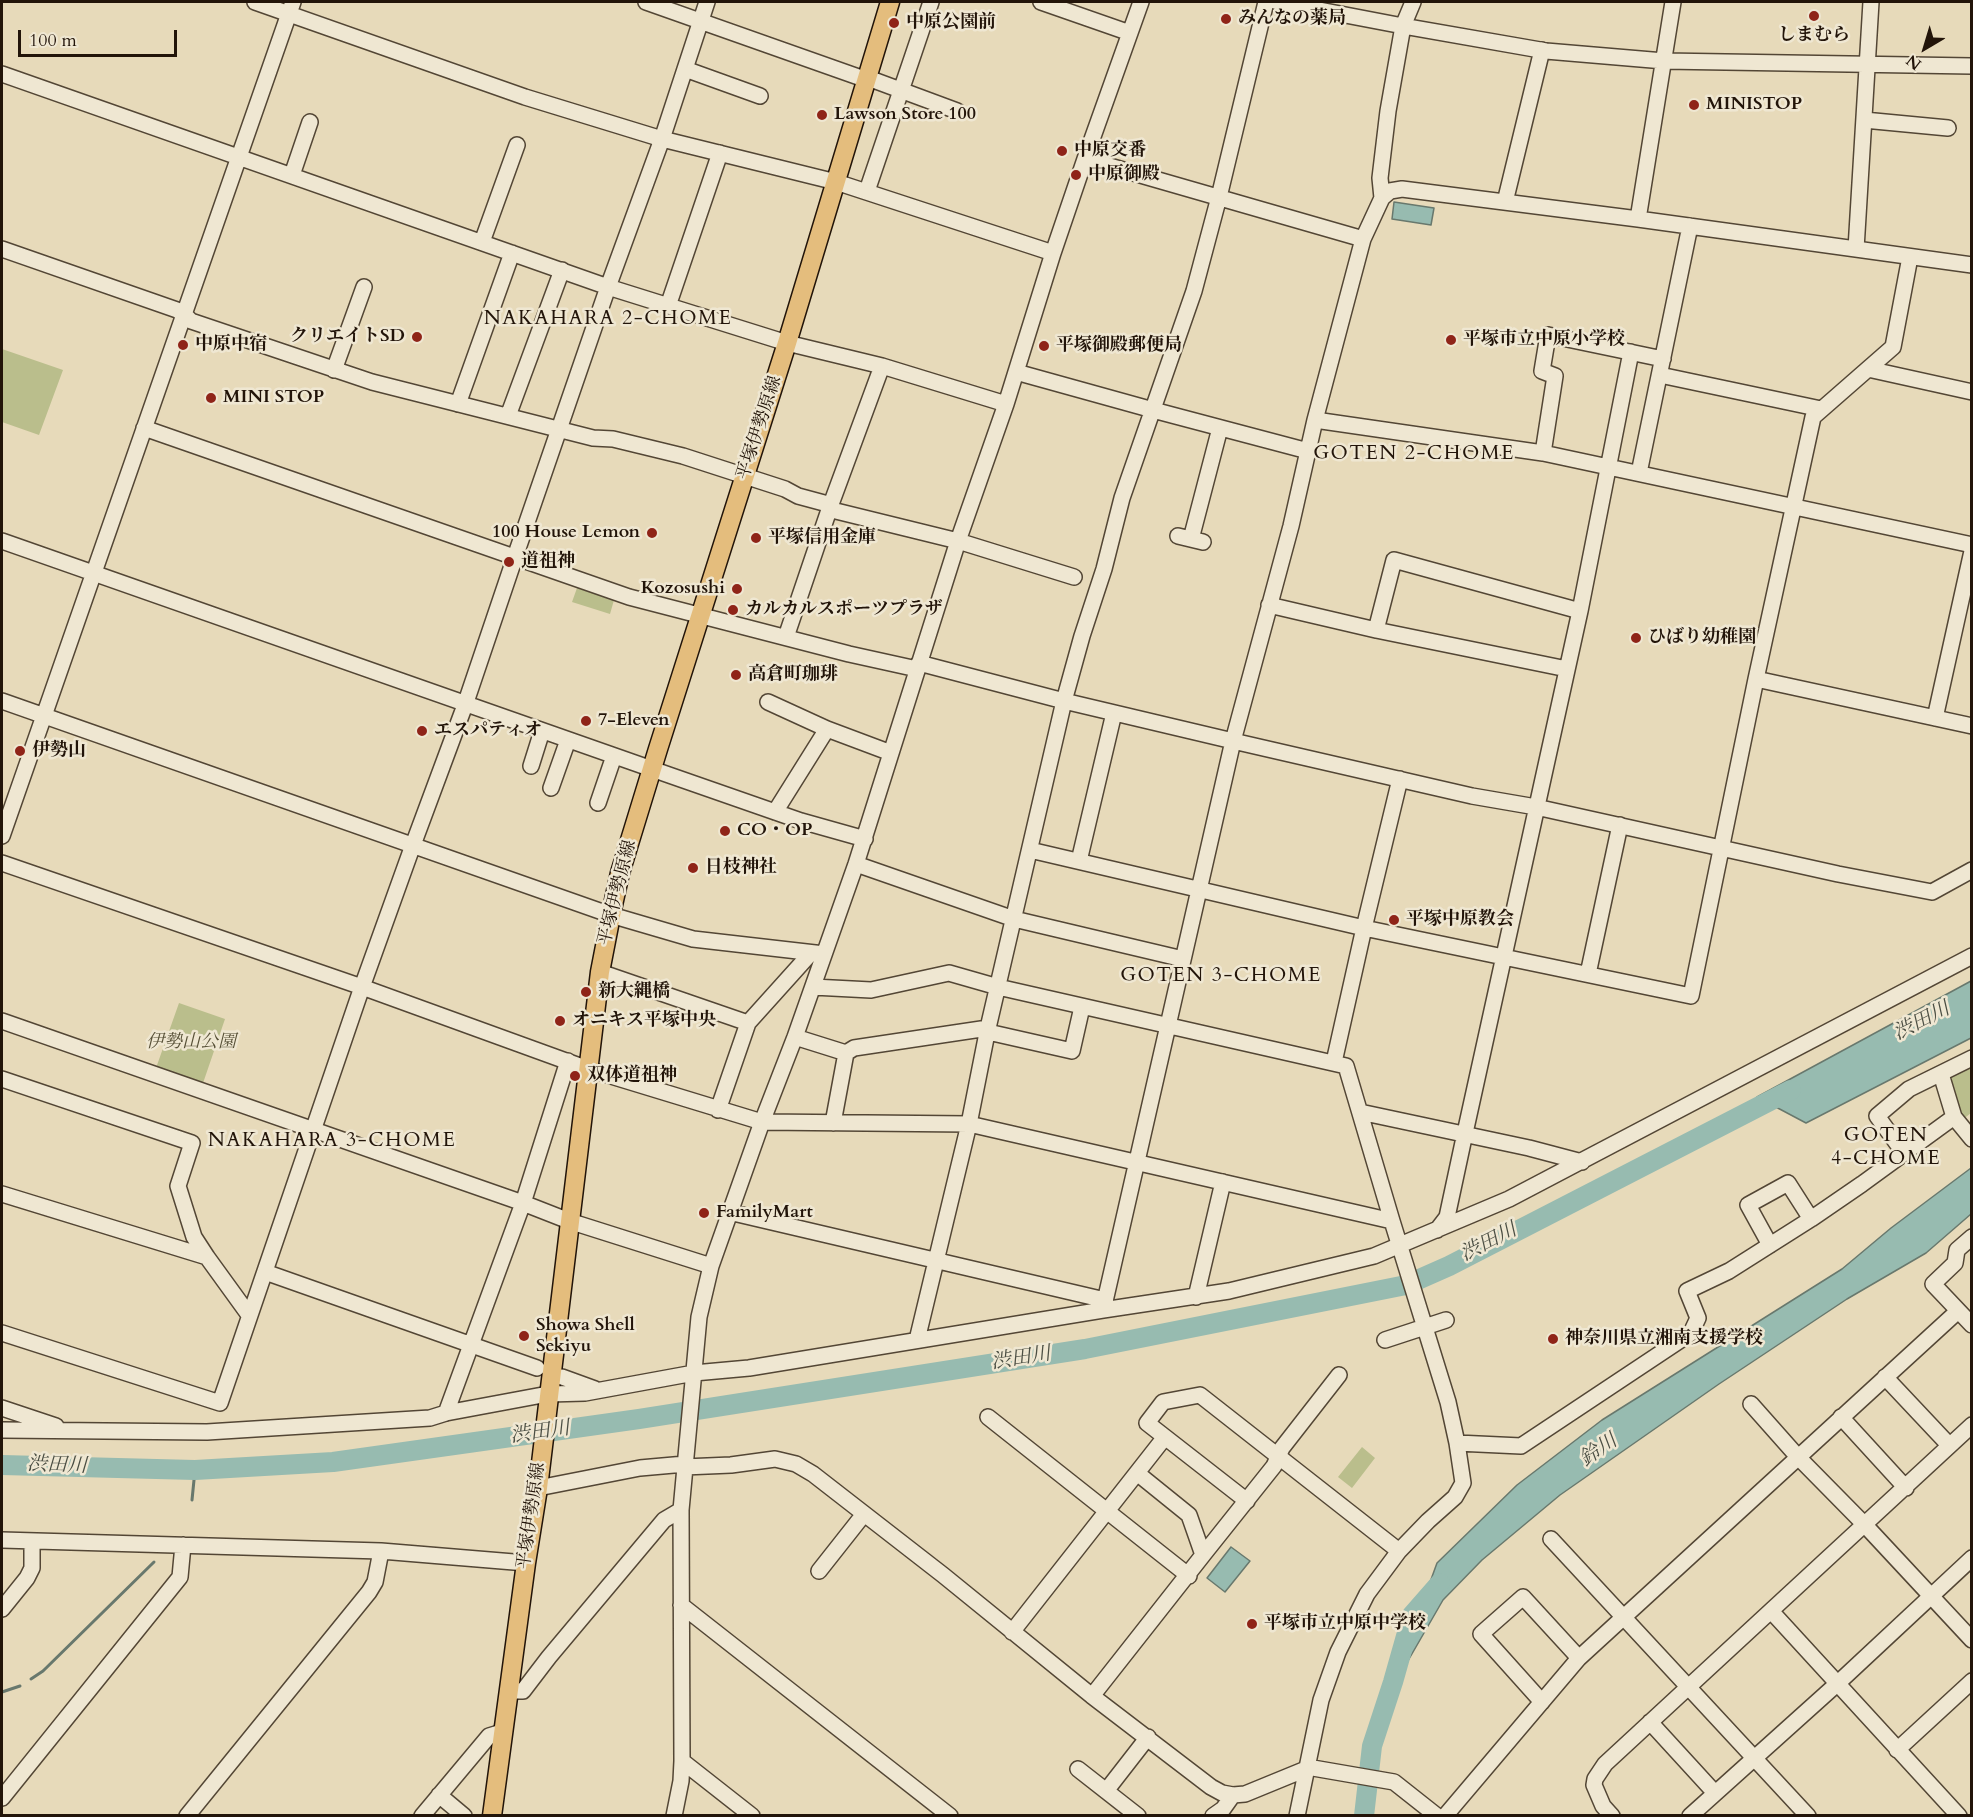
<!DOCTYPE html>
<html>
<head>
<meta charset="utf-8">
<style>
	body { margin:0 }
	#map { position:relative; width:1973px; height:1817px; overflow:hidden; background:#e7daba; font-family:Cardo,serif }
	canvas { display:block }
	.frame { position:absolute; inset:0; border:3px solid #221409; pointer-events:none }
	.north { position:absolute; left:1895px; top:18px; width:60px; height:60px; -webkit-text-stroke:4px #efe7d2; paint-order:stroke; rotate:218deg; font-size:16px; font-weight:700; line-height:24px; text-align:center; color:#221409 }
	.north::after { content:''; display:block; margin:auto; width:21px; height:27px; background:#221409; clip-path:polygon(50% 0,100% 100%,50% 72%,0 100%) }
	.scale { position:absolute; left:18px; top:30px; width:159px; height:27px; box-sizing:border-box; border:3px solid #221409; border-top:0; padding-left:8px; font-size:18px; line-height:21px; white-space:nowrap; color:#221409; -webkit-text-stroke:4px #efe7d2; paint-order:stroke }
</style>
</head>
<body>
<div id="map">
<canvas width="1973" height="1817"></canvas>
<div class="frame"></div>
<div class="north">N</div>
<div class="scale">100 m</div>
</div>
<script>
const g = document.querySelector('canvas').getContext('2d');
g.lineJoin = 'round';
function fill(path, color) {
  g.fillStyle = color;
  g.fill(path, 'evenodd');
}
function toPath(rows) {
  const path = new Path2D();
  for (const r of rows) {
    path.moveTo(r[0], r[1]);
    for (let i = 2; i < r.length; i += 2) path.lineTo(r[i], r[i + 1]);
  }
  return path;
}
function strokePath(path, color, width, dash) {
  g.strokeStyle = color;
  g.lineWidth = width;
  g.lineCap = dash ? 'butt' : 'round';
  g.setLineDash(dash || []);
  g.stroke(path);
}
function label(font, color, halo, rows, align = 'center') {
  g.font = font + ' Cardo,"Noto Serif JP",serif';
  g.lineWidth = 5;
  g.setLineDash([]);
  g.textBaseline = 'middle';
  g.strokeStyle = halo;
  g.fillStyle = color;
  for (const [text, x, y, turn = 0] of rows) {
    g.save();
    g.translate(x, y);
    g.rotate((+turn || 0) * Math.PI / 180);
    g.textAlign = isNaN(turn) ? turn : align;
    if (halo) g.strokeText(text, 0, 0);
    g.fillText(text, 0, 0);
    g.restore();
  }
}
const green = toPath([
	[2,349,63,370,39,435,2,422],
	[577,588,614,600,610,614,572,602],
	[179,1003,225,1019,202,1086,156,1068],
	[1971,1063,1971,1113,1962,1120,1947,1076],
	[1362,1447,1375,1458,1352,1488,1338,1477]
]);
const water = toPath([
	[1394,202,1434,208,1431,225,1392,219,1394,202],
	[1971,981,1971,1038,1806,1123,1757,1097,1971,981],
	[1971,1168,1971,1214,1926,1253,1847,1299,1719,1384,1560,1495,1482,1560,1443,1600,1390,1692,1437,1563,1517,1485,1602,1420,1842,1269,1891,1228,1971,1168],
	[1231,1547,1250,1561,1225,1592,1207,1578,1231,1547]
]);
const stream = toPath([
	[192,1500,195,1470],
	[31,1679,43,1671,154,1562],
	[2,1692,20,1686]
]);
const river = toPath([
	[2,1465,195,1470,333,1462,639,1419,1085,1349,1406,1285,1449,1266,1791,1090],
	[1364,1816,1372,1746,1393,1682,1412,1615,1440,1583]
]);
const minor = toPath([
	[255,2,525,97,662,139,836,182,1053,253],
	[646,2,867,80],
	[1041,2,1130,33],
	[1277,2,1403,26,1546,51,1664,61,1972,66],
	[685,69,760,96],
	[2,74,608,287,787,343,882,366,1006,404],
	[868,78,957,111],
	[1864,120,1948,128],
	[1085,159,1363,239],
	[292,175,310,122],
	[867,191,931,2],
	[1382,198,1380,178,1388,111,1403,26,1413,2],
	[1505,202,1542,50],
	[1638,219,1673,2],
	[482,242,517,145],
	[2,249,177,310,184,314,191,321,372,382,593,438,613,439,683,456,785,489,798,496,824,503,836,511,958,541,1074,577],
	[1856,249,1871,2],
	[668,306,720,153],
	[1868,369,1972,392],
	[334,370,364,287],
	[1016,372,1153,410,1308,451],
	[1660,375,1821,409],
	[458,404,512,253],
	[508,416,562,270],
	[1315,420,1543,453,1972,545],
	[144,428,629,597,849,654,917,669],
	[1543,453,1555,376,1542,371,1548,335,1663,359],
	[1639,473,1690,226],
	[1178,536,1203,542],
	[1191,539,1220,428],
	[2,541,669,775,801,821,865,839],
	[1269,605,1376,630,1567,669],
	[1376,630,1394,560,1580,611],
	[786,637,830,507,882,366],
	[919,663,1064,701,1233,741,1472,796,1536,807,1838,874,1932,892,1972,870],
	[1756,679,1972,726],
	[2,701,611,915,693,939,824,954],
	[768,702,827,729,891,753],
	[1935,718,1972,551],
	[531,766,542,731],
	[551,788,568,740],
	[598,803,614,756],
	[775,812,827,729],
	[2,836,293,2],
	[1030,850,1364,928,1400,779],
	[1079,861,1114,713],
	[2,863,362,987,588,1069,762,1122,969,1124,1392,1221],
	[856,864,1014,919,1183,959],
	[600,972,748,1023],
	[1588,974,1620,825],
	[813,987,871,990,949,973,998,987,1346,1066,1392,1221,1448,1402,1457,1443,1463,1483,1455,1497,1428,1521,1399,1551,1367,1594,1338,1652,1321,1700,1297,1816],
	[2,1021,523,1203,569,1221,711,1266],
	[988,1032,1072,1051,1082,1007],
	[795,1037,846,1053],
	[1334,1062,1364,928,1691,996,1756,679,1813,417,1893,347,1910,257],
	[1941,1074,1954,1117,1972,1139],
	[2,1079,192,1143,178,1186,194,1237,207,1257],
	[718,1110,748,1023,811,953],
	[1360,1112,1529,1148,1582,1162],
	[833,1123,846,1053,854,1048,988,1028],
	[1904,1153,1877,1116,1909,1089,1972,1058],
	[2,1194,207,1257,249,1315],
	[729,1212,1105,1300],
	[1437,1230,1447,1217,1465,1133,1580,611,1631,352],
	[1972,1237,1957,1250,1955,1263,1933,1284,1972,1325],
	[1770,1245,1748,1205,1788,1183,1811,1219],
	[265,1272,537,1368],
	[1196,1297,1223,1182],
	[1103,1310,1233,741,1291,526,1315,420,1363,239,1382,198,1390,191,1402,189,1638,219,1972,265],
	[2,1333,220,1403,362,987,413,845,465,705,515,557,608,287,662,139,707,2],
	[917,1340,969,1124,988,1028,1064,701,1082,636,1104,569,1122,498,1194,291,1219,197,1266,2],
	[1385,1340,1446,1320],
	[562,1377,595,1389],
	[1885,1377,1949,1445],
	[1751,1404,1798,1457,1864,1524,1972,1640],
	[2,1408,56,1426],
	[446,1413,523,1203,568,1061],
	[988,1417,1189,1576],
	[1841,1417,1906,1488],
	[2,1430,207,1432,430,1418,446,1413,548,1394,585,1393,694,1373,749,1368,1103,1310,1229,1291,1374,1256,1509,1199,1972,956],
	[1457,1443,1521,1446,1691,1333,1698,1318,1687,1291,1729,1271,1811,1219,1862,1184,1954,1117],
	[684,1467,731,1465,775,1459,796,1464,813,1474,943,1575,1092,1696,1211,1787,1222,1793,1233,1795,1245,1794,1306,1769,1313,1768,1394,1782,1437,1816],
	[538,1488,640,1468,685,1464],
	[1247,1501,1147,1423,1163,1402,1200,1395,1399,1551],
	[1551,1539,1808,1816],
	[2,1540,381,1551,526,1563],
	[1203,1555,1274,1466,1282,1448,1339,1375],
	[819,1571,864,1514],
	[681,1605,950,1816],
	[2,1609,27,1578,32,1568,32,1541],
	[1771,1611,1959,1816],
	[1012,1632,1165,1437],
	[509,1691,523,1691,549,1657,664,1520,681,1510],
	[1092,1696,1203,1555,1189,1515,1137,1473],
	[1542,1702,1481,1634,1523,1597,1579,1658],
	[1650,1722,1715,1793],
	[1897,1750,1972,1681],
	[682,1761,752,1816],
	[1078,1769,1138,1816],
	[1106,1791,1148,1737],
	[439,1795,464,1816],
	[2,1798,180,1577,183,1545],
	[187,1816,369,1592,375,1582,381,1551],
	[422,1816,489,1736,502,1732],
	[674,1816,681,1781,682,1761,681,1510,699,1317,711,1266,762,1122,795,1037,856,864,958,541,1006,404,1053,253,1085,159,1141,2],
	[1213,1816,1223,1809,1233,1795],
	[1445,1816,1579,1658,1958,1311],
	[1612,1816,1603,1806,1594,1785,1595,1779,1605,1764,1972,1425],
	[1690,1816,1838,1683,1972,1558]
]);
const major = toPath([
	[492,1816,526,1563,538,1488,600,972,613,905,620,873,658,749,787,343,890,2]
]);
const markers = [
	[1814,16,6,"#8f2418"],
	[1226,19,6,"#8f2418"],
	[894,23,6,"#8f2418"],
	[1694,105,6,"#8f2418"],
	[822,115,6,"#8f2418"],
	[1062,151,6,"#8f2418"],
	[1076,175,6,"#8f2418"],
	[417,337,6,"#8f2418"],
	[1451,340,6,"#8f2418"],
	[183,345,6,"#8f2418"],
	[1044,346,6,"#8f2418"],
	[211,398,6,"#8f2418"],
	[652,533,6,"#8f2418"],
	[756,538,6,"#8f2418"],
	[509,562,6,"#8f2418"],
	[737,589,6,"#8f2418"],
	[733,610,6,"#8f2418"],
	[1636,638,6,"#8f2418"],
	[736,675,6,"#8f2418"],
	[586,721,6,"#8f2418"],
	[422,731,6,"#8f2418"],
	[20,751,6,"#8f2418"],
	[725,831,6,"#8f2418"],
	[693,868,6,"#8f2418"],
	[1394,920,6,"#8f2418"],
	[586,992,6,"#8f2418"],
	[560,1021,6,"#8f2418"],
	[575,1076,6,"#8f2418"],
	[704,1213,6,"#8f2418"],
	[524,1336,6,"#8f2418"],
	[1553,1339,6,"#8f2418"],
	[1252,1624,6,"#8f2418"]
];
const poiNames = [
	["みんなの薬局",1238,19],
	["中原公園前",906,23],
	["しまむら",1814,36,"center"],
	["MINISTOP",1706,105],
	["Lawson Store 100",834,115],
	["中原交番",1074,151],
	["中原御殿",1088,175],
	["クリエイトSD",405,337,"right"],
	["平塚市立中原小学校",1463,340],
	["中原中宿",195,345],
	["平塚御殿郵便局",1056,346],
	["MINI STOP",223,398],
	["100 House Lemon",640,533,"right"],
	["平塚信用金庫",768,538],
	["道祖神",521,562],
	["Kozosushi",725,589,"right"],
	["カルカルスポーツプラザ",745,610],
	["ひばり幼稚園",1648,638],
	["高倉町珈琲",748,675],
	["7-Eleven",598,721],
	["エスパティオ",434,731],
	["伊勢山",32,751],
	["CO・OP",737,831],
	["日枝神社",705,868],
	["平塚中原教会",1406,920],
	["新大縄橋",598,992],
	["オニキス平塚中央",572,1021],
	["双体道祖神",587,1076],
	["FamilyMart",716,1213],
	["Showa Shell",536,1326],
	["Sekiyu",536,1347],
	["神奈川県立湘南支援学校",1565,1339],
	["平塚市立中原中学校",1264,1624]
];
const streetNames = [
	["平塚伊勢原線",760,428,-72],
	["平塚伊勢原線",618,893,-76],
	["平塚伊勢原線",532,1516,-82]
];
const parkNames = [
	["伊勢山公園",191,1043]
];
const neighbourhoodNames = [
	["NAKAHARA 2-CHOME",608,319],
	["GOTEN 2-CHOME",1414,454],
	["GOTEN 3-CHOME",1221,976],
	["GOTEN",1886,1136],
	["4-CHOME",1886,1159],
	["NAKAHARA 3-CHOME",332,1141]
];
const waterNames = [
	["渋田川",1922,1022,-27],
	["渋田川",1489,1243,-27],
	["渋田川",1021,1359,-9],
	["渋田川",540,1433,-8],
	["鈴川",1599,1451,-35],
	["渋田川",57,1466,2]
];
fill(green, '#babe8c');
fill(water, '#97bbb0');
strokePath(water, '#68786d', 1.5);
strokePath(stream, '#68786d', 3);
strokePath(river, '#97bbb0', 20);
strokePath(minor, '#534635', 18);
strokePath(major, '#221409', 21);
strokePath(minor, '#efe7d2', 15);
strokePath(major, '#e4bd7d', 18);
for (const [x, y, r, color] of markers) {
  const dot = new Path2D();
  dot.arc(x, y, r, 0, 2 * Math.PI);
  g.fillStyle = color;
  g.fill(dot);
  strokePath(dot, '#efe7d2', 2);
}
label('bold 18px', '#221409', '#efe7d2', poiNames, 'left');
label('18px', '#221409', '#efe7d2', streetNames);
label('italic 18px', '#575037', '#efe7d2', parkNames);
g.letterSpacing = '1.5px';
label('20px', '#221409', '#efe7d2', neighbourhoodNames);
g.letterSpacing = '0px';
label('italic 20px', '#4b4e43', '#efe7d2', waterNames);
</script>
</body>
</html>
